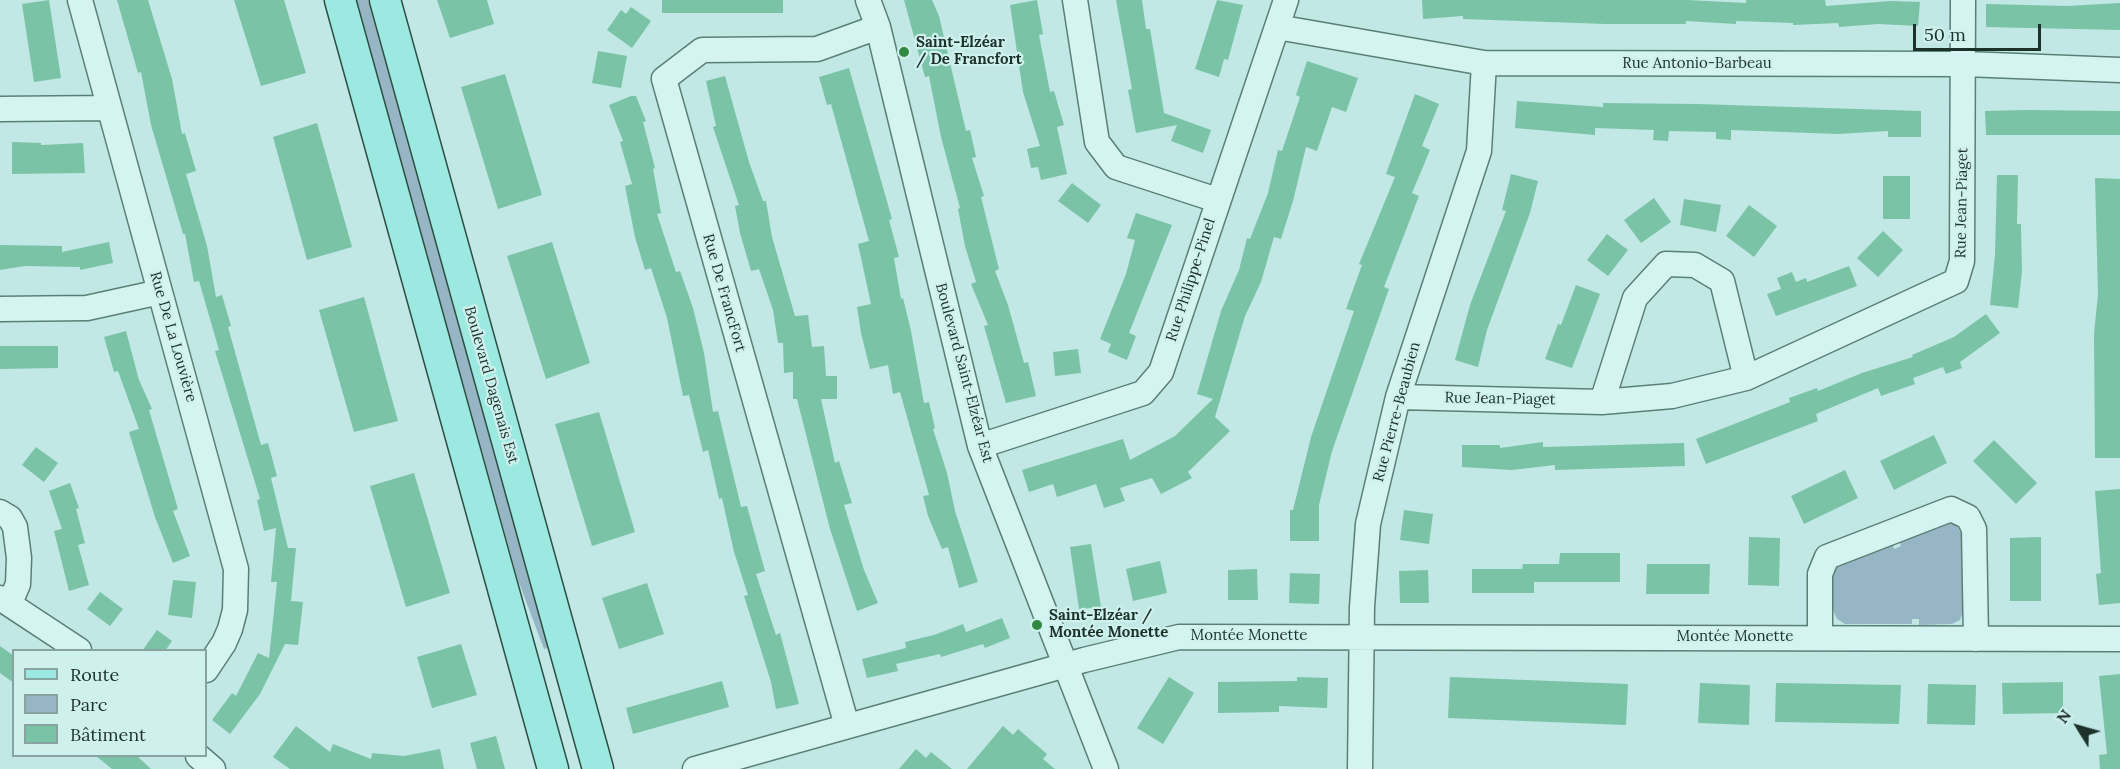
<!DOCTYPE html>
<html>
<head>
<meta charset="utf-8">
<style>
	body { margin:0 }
	#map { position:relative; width:2120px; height:769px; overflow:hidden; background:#c1e8e4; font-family:Lora,serif }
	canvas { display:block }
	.legend { position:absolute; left:12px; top:649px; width:195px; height:108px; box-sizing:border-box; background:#cff1ee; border:2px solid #88a4a0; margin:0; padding:8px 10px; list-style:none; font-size:18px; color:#1d312b }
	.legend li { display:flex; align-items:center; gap:12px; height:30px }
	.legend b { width:30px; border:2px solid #88a4a0 }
	.north { position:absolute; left:2048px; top:697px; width:60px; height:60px; -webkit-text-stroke:4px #cff1ee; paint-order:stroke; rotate:307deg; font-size:16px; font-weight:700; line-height:24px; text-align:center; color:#1d312b }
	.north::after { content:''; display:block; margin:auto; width:21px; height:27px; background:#1d312b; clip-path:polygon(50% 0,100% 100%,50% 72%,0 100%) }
	.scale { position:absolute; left:1913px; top:24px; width:128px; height:27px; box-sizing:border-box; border:3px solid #1d312b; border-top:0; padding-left:8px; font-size:18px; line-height:21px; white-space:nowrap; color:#1d312b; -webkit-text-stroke:4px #cff1ee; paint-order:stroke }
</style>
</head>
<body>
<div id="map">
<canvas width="2120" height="769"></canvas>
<ul class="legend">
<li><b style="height:8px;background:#9be9e0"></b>Route</li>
<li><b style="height:16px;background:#96b6c5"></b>Parc</li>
<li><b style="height:16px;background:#7ac3a7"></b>Bâtiment</li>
</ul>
<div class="north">N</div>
<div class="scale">50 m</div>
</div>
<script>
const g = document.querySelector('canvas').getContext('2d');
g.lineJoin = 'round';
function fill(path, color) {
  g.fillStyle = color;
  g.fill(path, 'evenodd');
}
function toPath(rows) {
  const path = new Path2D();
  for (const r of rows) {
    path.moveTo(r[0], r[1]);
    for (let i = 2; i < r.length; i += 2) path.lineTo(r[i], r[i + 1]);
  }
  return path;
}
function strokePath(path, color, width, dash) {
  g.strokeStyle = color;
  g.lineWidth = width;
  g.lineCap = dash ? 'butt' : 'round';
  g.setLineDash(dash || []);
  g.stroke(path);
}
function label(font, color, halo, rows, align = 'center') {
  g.font = font + ' Lora,serif';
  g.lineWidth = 4.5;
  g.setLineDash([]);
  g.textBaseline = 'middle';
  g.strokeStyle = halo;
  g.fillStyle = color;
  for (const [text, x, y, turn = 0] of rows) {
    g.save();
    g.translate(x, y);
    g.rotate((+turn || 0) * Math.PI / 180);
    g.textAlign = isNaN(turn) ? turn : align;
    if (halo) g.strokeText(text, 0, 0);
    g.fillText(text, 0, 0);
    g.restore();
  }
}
const green = toPath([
	[356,0,368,0,548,648,544,649,518,580],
	[1944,523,1956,525,1962,535,1964,609,1960,620,1952,624,1919,625,1919,619,1912,619,1912,624,1845,624,1837,619,1833,610,1832,574,1837,565,1892,543,1894,549,1901,546,1899,540]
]);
const building = toPath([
	[49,0,61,78,34,82,22,4],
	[117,0,148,0,172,79,182,134,185,133,196,171,186,174,207,246,216,297,222,295,231,326,228,327,261,445,268,443,277,476,271,478,288,548,296,548,291,601,303,602,298,645,285,644,260,694,230,734,212,720,232,693,236,696,258,653,269,658,277,582,271,582,276,528,264,531,257,500,260,499,215,351,219,350,199,281,194,282,185,234,183,234,151,125,141,72,138,73],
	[234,0,284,0,306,73,261,86],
	[437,0,487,0,494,24,450,38],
	[662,0,783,0,783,13,662,13],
	[904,0,932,0,939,16,966,131,970,130,976,157,972,158,984,196,981,197,999,269,995,271,1008,305,1024,363,1028,362,1036,396,1006,403,984,326,988,325,971,284,976,282,965,246,958,209,960,208,941,137,929,76,925,77],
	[1037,0,1043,34,1039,35,1050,92,1054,91,1064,125,1057,127,1067,174,1041,180,1038,167,1031,168,1027,149,1040,146,1023,92,1010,5],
	[1116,0,1142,0,1146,29,1150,29,1164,113,1211,130,1203,153,1171,141,1177,125,1136,133,1128,90,1132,89],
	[1217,0,1243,5,1228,60,1224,59,1219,77,1195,69],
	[1422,0,1687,0,1746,3,1746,0,1825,0,1826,6,1891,1,1920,2,1918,26,1878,24,1839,27,1838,23,1793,25,1793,23,1736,21,1736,24,1686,21,1686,24,1606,24,1463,19,1463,16,1423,19],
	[2120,3,2120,30,1986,27,1986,4,2067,6],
	[631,7,651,21,632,48,607,30,621,10,626,14],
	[598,51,627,56,621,88,592,83],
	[1307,61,1358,78,1346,112,1332,107,1317,151,1306,147,1293,201,1281,239,1274,237,1261,282,1245,316,1215,417,1230,431,1188,472,1192,478,1161,494,1152,478,1120,488,1125,501,1104,508,1096,484,1057,497,1053,484,1029,492,1022,470,1123,439,1130,460,1175,436,1213,399,1197,394,1221,311,1239,270,1247,238,1250,239,1268,193,1278,150,1282,151,1300,97,1296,95],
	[849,68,892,219,889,220,899,257,894,258,901,299,903,298,911,331,924,403,929,402,935,428,933,429,947,473,955,511,978,582,959,588,948,547,942,549,928,516,923,496,929,495,900,392,893,394,888,365,870,369,861,333,857,307,871,304,858,244,869,241,831,104,827,105,819,77],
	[505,74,542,195,498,209,461,87],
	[725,76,749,162,763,201,766,201,772,237,795,316,808,315,812,347,824,346,826,376,837,376,837,399,821,399,835,463,839,461,852,503,844,505,864,570,878,603,857,611,830,529,797,399,793,399,793,372,784,373,783,343,778,343,773,310,759,269,751,271,740,233,735,206,739,205,713,127,716,126,706,81],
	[1415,94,1439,104,1422,146,1430,150,1412,193,1419,196,1384,287,1389,289,1332,451,1319,505,1319,541,1290,541,1290,510,1293,510,1311,437,1354,311,1346,309,1362,265,1359,264,1395,177,1386,174],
	[631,96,636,96,646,121,643,122,655,168,653,169,661,213,657,214,676,272,680,271,693,308,704,353,713,412,718,411,741,507,747,506,765,571,756,574,776,635,780,633,799,704,776,709,771,682,744,596,748,595,734,552,722,498,719,499,708,450,703,452,689,395,683,396,667,318,651,268,645,270,635,237,625,186,632,184,620,142,623,141,609,105],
	[1517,101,1603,107,1603,103,1697,104,1921,111,1921,137,1888,137,1888,131,1838,134,1731,130,1731,140,1716,139,1716,132,1669,131,1668,141,1653,140,1654,130,1595,128,1595,135,1515,128],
	[2025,110,2120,111,2120,135,1986,135,1985,111],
	[317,123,352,247,307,260,273,137],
	[12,142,41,143,41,145,83,143,85,173,12,174],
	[1511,174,1538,181,1530,213,1487,330,1478,367,1455,360,1470,305,1506,211,1502,210],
	[1997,175,2018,175,2017,224,2021,224,2022,271,2018,308,1990,305,1995,255],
	[1883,176,1910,176,1910,219,1883,219],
	[2095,178,2120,179,2120,458,2095,458,2094,334,2098,294],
	[1072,183,1101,205,1088,223,1058,201],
	[1654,198,1671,222,1641,243,1624,220],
	[1684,199,1721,205,1716,232,1680,225],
	[1749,205,1777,226,1754,257,1726,236],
	[1136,213,1172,225,1129,333,1136,336,1127,360,1108,352,1111,344,1100,339,1126,274,1135,240,1127,238],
	[1883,231,1903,250,1878,277,1857,258],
	[1607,234,1628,250,1608,276,1587,260],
	[109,242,113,263,80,270,80,267,25,266,0,270,0,245,62,246,62,252],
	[552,242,590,363,546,379,507,256],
	[1849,266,1857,286,1776,316,1767,294,1781,289,1777,278,1792,272,1796,282,1806,278,1807,282],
	[1576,285,1600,294,1572,368,1545,359,1558,324,1561,325],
	[364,297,398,421,354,432,319,310],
	[1986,314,2000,333,1960,362,1962,368,1946,374,1943,367,1913,378,1915,384,1881,396,1878,388,1816,414,1818,421,1706,464,1696,439,1790,402,1789,398,1817,388,1818,391,1862,373,1913,357,1912,355,1954,337],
	[126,331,139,380,152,409,149,410,178,509,173,511,190,556,173,563,155,517,129,432,139,429,118,371,114,372,104,337],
	[0,346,58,346,58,368,0,369],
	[1078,349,1081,373,1055,376,1053,352],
	[599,412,635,532,592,546,555,424],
	[1934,435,1947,463,1894,490,1880,461],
	[1994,440,2037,483,2016,504,1973,461],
	[1543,442,1543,447,1684,443,1685,466,1555,470,1555,465,1512,470,1462,467,1462,445,1500,445,1500,448],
	[36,447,58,463,44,482,22,465],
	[1845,470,1858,498,1804,524,1791,496],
	[414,473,450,593,406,607,370,486],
	[70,483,79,508,76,509,85,543,78,545,89,585,69,591,54,531,62,529,49,491],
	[2120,489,2120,603,2099,605,2096,574,2101,573,2095,491],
	[1404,510,1433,514,1429,544,1400,540],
	[1749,537,1780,538,1779,586,1748,585],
	[2041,537,2041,601,2010,601,2010,538],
	[1091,544,1101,607,1079,609,1070,547],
	[1560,553,1620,553,1620,582,1534,582,1534,593,1472,593,1472,569,1522,569,1523,564,1559,564],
	[1160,561,1167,593,1133,601,1126,569],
	[1647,564,1710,564,1709,594,1646,594],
	[1257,569,1258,600,1228,600,1228,570],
	[1428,570,1429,603,1400,603,1399,571],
	[1290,573,1320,574,1319,604,1289,603],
	[173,580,196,582,192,618,168,615],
	[647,583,664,634,619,649,602,598],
	[100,592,123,609,110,626,87,609],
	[1002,618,1010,638,985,648,983,644,941,657,940,654,896,664,898,671,867,678,862,659,906,648,905,642,934,635,963,624,966,632],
	[157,630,172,641,165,651,142,651],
	[461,644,477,695,432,708,417,657],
	[0,646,14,656,14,683,0,673],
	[2120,674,2120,769,2100,769,2099,755,2107,754,2099,676],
	[1169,677,1194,693,1163,744,1137,728],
	[1297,677,1328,678,1327,708,1279,706,1279,712,1218,713,1218,682,1297,681],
	[1450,677,1628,684,1626,725,1448,718],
	[722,681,729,707,633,734,626,708],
	[2063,682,2063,713,2003,714,2002,683],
	[1700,683,1750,685,1749,725,1698,723],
	[1776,683,1901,685,1899,724,1775,722],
	[1928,684,1976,685,1975,725,1927,724],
	[296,726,330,752,333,744,371,759,372,753,404,756,440,749,444,769,290,769,273,757],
	[1003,726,1013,735,1018,729,1047,754,1043,759,1055,769,967,769],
	[496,736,505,769,477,769,470,743],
	[916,749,926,758,931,752,952,769,899,769],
	[96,756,137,756,151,769,112,769]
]);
const minor = toPath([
	[80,0,236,569,235,610,230,629,224,643,206,670],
	[868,0,878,27,980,446,1106,769],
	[1075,0,1097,142,1116,167,1217,200],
	[1277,27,1484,63,1965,64,2120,70],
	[0,109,109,108],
	[0,309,87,308,160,292],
	[1398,397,1602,402,1672,396,1746,378,1956,281,1962,261,1963,0],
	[1602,402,1635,298,1666,264,1695,265,1722,281,1746,378],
	[980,446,1143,393,1161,372,1286,0],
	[0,512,10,518,15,527,19,558,18,584,10,603],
	[0,598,79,650],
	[1820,638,1820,574,1827,557,1951,509,1968,517,1974,529,1976,639],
	[847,726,664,79,702,50,817,49,878,27],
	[198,756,213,769],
	[695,769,1084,660,1179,637,2120,639],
	[1360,769,1362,607,1368,524,1398,397,1479,151,1484,63]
]);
const major = toPath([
	[340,0,553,769],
	[385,0,598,769]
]);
const markers = [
	[904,52,6,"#318941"],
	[1037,625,6,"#318941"]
];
const poiNames = [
	["Saint-Elzéar",916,43],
	["/ De Francfort",916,60],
	["Saint-Elzéar /",1049,616],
	["Montée Monette",1049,633]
];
const streetNames = [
	["Rue Antonio-Barbeau",1697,64],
	["Rue Jean-Piaget",1962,203,-89],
	["Rue Philippe-Pinel",1191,280,-72],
	["Rue De FrancFort",724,293,74],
	["Rue De La Louvière",173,337,74],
	["Boulevard Saint-Elzéar Est",964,373,75],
	["Boulevard Dagenais Est",491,385,74],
	["Rue Jean-Piaget",1500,399,1],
	["Rue Pierre-Beaubien",1397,412,-75],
	["Montée Monette",1249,636],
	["Montée Monette",1735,637]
];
fill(green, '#96b6c5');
fill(building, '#7ac3a7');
strokePath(minor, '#5a8076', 27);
strokePath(major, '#2e4e43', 33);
strokePath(minor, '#d3f4f1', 24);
strokePath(major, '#9be9e0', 30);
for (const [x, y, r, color] of markers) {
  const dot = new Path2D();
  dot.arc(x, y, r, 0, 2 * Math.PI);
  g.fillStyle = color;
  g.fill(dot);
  strokePath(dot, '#cff1ee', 2);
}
label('bold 15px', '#1d312b', '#cff1ee', poiNames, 'left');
label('15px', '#1d312b', '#cff1ee', streetNames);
</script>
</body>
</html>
